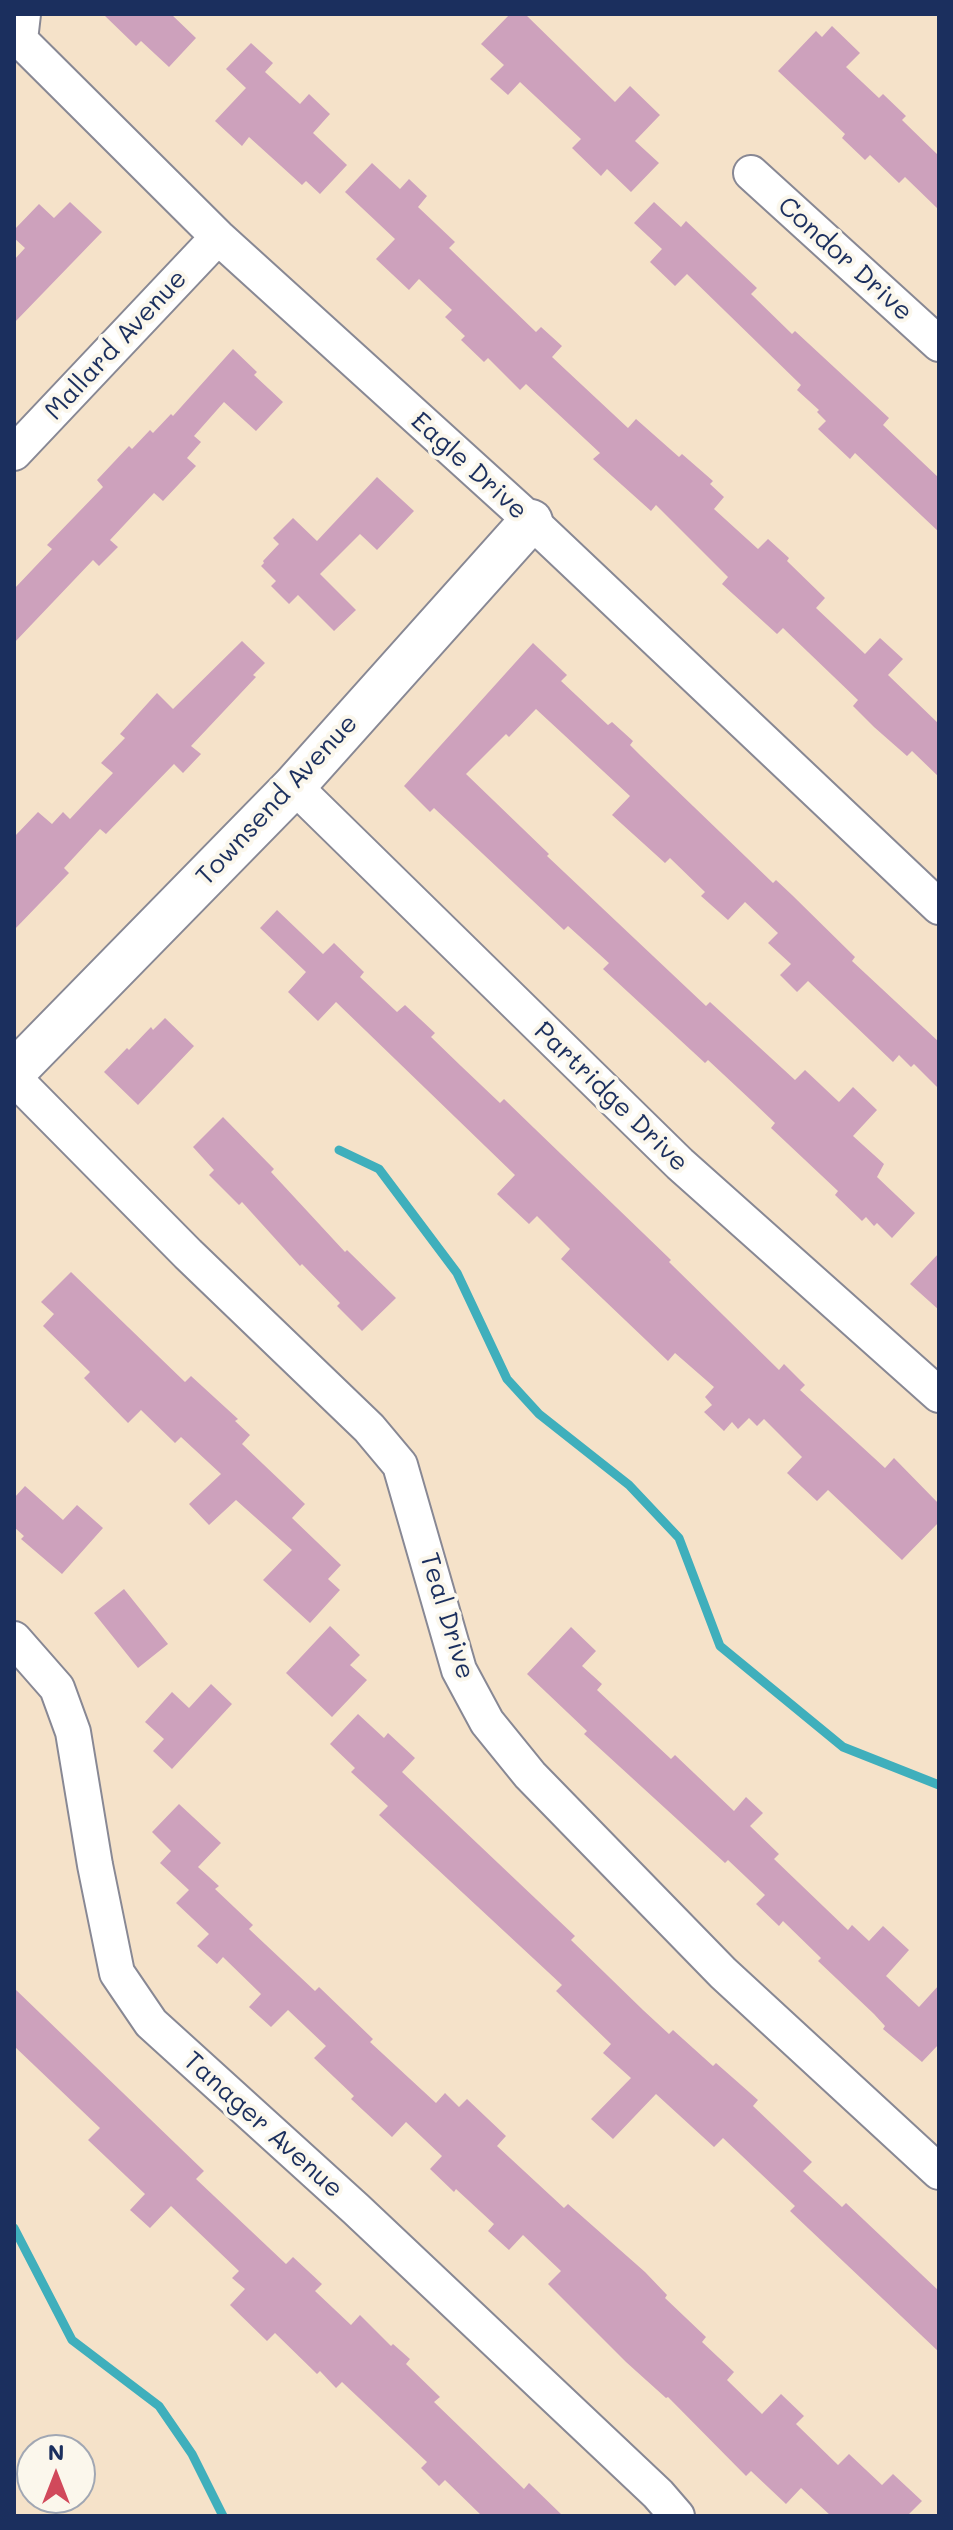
<!DOCTYPE html>
<html>
<head>
<meta charset="utf-8">
<style>
	body { margin:0 }
	#map { position:relative; width:953px; height:2530px; overflow:hidden; background:#f5e2c9; font-family:Mali,sans-serif }
	canvas { display:block }
	.frame { position:absolute; inset:0; border:16px solid #1b2f5e; pointer-events:none }
	.north { position:absolute; left:16px; top:2434px; width:80px; height:80px; box-sizing:border-box; background:#fbf7ec; border:2px solid #a1a7b3; border-radius:50%; rotate:0deg; font-size:22px; font-weight:700; line-height:32px; text-align:center; color:#1b2f5e }
	.north::after { content:''; display:block; margin:auto; width:28px; height:36px; background:#d1495b; clip-path:polygon(50% 0,100% 100%,50% 72%,0 100%) }
</style>
</head>
<body>
<div id="map">
<canvas width="953" height="2530"></canvas>
<div class="frame"></div>
<div class="north">N</div>
</div>
<script>
const g = document.querySelector('canvas').getContext('2d');
g.lineJoin = 'round';
function toPath(rows) {
  const path = new Path2D();
  for (const r of rows) {
    path.moveTo(r[0], r[1]);
    for (let i = 2; i < r.length; i += 2) path.lineTo(r[i], r[i + 1]);
  }
  return path;
}
function strokePath(path, color, width, dash) {
  g.strokeStyle = color;
  g.lineWidth = width;
  g.lineCap = dash ? 'butt' : 'round';
  g.setLineDash(dash || []);
  g.stroke(path);
}
function fill(path, color) {
  g.fillStyle = color;
  g.fill(path, 'evenodd');
}
function label(font, color, halo, rows, align = 'center') {
  g.font = font + ' Mali,sans-serif';
  g.lineWidth = 8;
  g.setLineDash([]);
  g.textBaseline = 'middle';
  g.strokeStyle = halo;
  g.fillStyle = color;
  for (const [text, x, y, turn = 0] of rows) {
    g.save();
    g.translate(x, y);
    g.rotate((+turn || 0) * Math.PI / 180);
    g.textAlign = isNaN(turn) ? turn : align;
    if (halo) g.strokeText(text, 0, 0);
    g.fillText(text, 0, 0);
    g.restore();
  }
}
const stream = toPath([
	[339,1150,379,1169,457,1273,507,1379,539,1414,629,1485,679,1538,720,1646,843,1747,939,1785],
	[14,2228,72,2340,159,2406,192,2454,223,2516]
]);
const building = toPath([
	[103,14,171,14,196,38,169,67,141,41,136,46],
	[510,14,525,14,615,102,630,86,660,115,635,141,659,163,631,192,607,169,601,176,572,148,581,139,520,82,508,95,490,79,504,65,481,44],
	[832,26,860,53,846,67,879,98,883,94,906,116,902,120,939,156,939,210,905,177,899,183,870,155,865,160,842,138,845,134,778,71,816,31,822,37],
	[251,43,273,63,265,72,300,104,309,94,330,114,313,133,347,165,320,194,306,181,302,185,249,137,242,146,215,121,246,88,226,69],
	[372,163,400,189,409,179,427,196,418,207,455,242,449,248,536,332,541,327,562,346,552,357,628,428,636,419,679,457,682,454,713,481,710,484,724,497,714,509,758,549,768,539,789,558,787,561,825,598,816,608,865,654,880,638,903,659,888,675,939,724,939,777,912,751,907,756,874,727,853,706,858,700,783,628,777,634,722,584,728,577,656,505,651,511,593,459,600,453,526,384,520,390,488,358,484,362,461,340,465,336,445,317,452,310,419,279,409,290,376,259,395,239,345,192],
	[70,202,102,232,14,323,14,260,25,248,14,238,14,230,39,204,54,218],
	[654,202,681,227,686,221,757,288,751,294,792,334,795,331,889,418,883,425,939,478,939,532,855,453,850,459,818,429,826,421,817,412,819,410,797,390,801,385,687,274,675,286,650,262,662,249,634,223],
	[233,349,257,372,254,375,283,402,256,431,224,402,194,436,201,442,187,458,196,466,163,501,154,493,110,540,118,547,99,566,93,560,14,643,14,589,52,549,47,545,103,487,97,480,129,446,132,449,150,430,153,433,171,414,173,416],
	[377,477,414,511,377,550,360,534,320,574,356,610,334,631,298,595,289,604,271,586,276,581,261,566,264,563,263,561,279,544,273,538,293,518,317,541],
	[242,641,265,663,253,675,256,677,191,746,201,754,183,773,174,764,106,834,100,829,64,868,69,873,14,930,14,837,38,812,52,824,63,812,70,819,113,773,101,763,125,738,120,734,157,693,173,709],
	[533,643,567,675,561,681,608,725,612,722,633,741,630,745,641,756,773,883,776,880,792,895,855,957,852,961,939,1042,939,1089,914,1064,911,1067,899,1055,893,1062,808,981,797,992,780,975,791,964,768,943,778,933,745,902,728,920,701,896,705,892,670,858,665,863,612,815,630,796,536,709,509,737,506,734,466,774,549,854,547,856,706,1006,710,1002,795,1080,805,1070,839,1102,853,1087,877,1110,853,1136,884,1164,877,1177,915,1213,892,1238,877,1223,874,1226,866,1217,862,1221,835,1195,838,1191,771,1128,775,1123,753,1102,708,1060,705,1063,603,969,609,963,568,926,564,930,434,808,430,812,404,786],
	[277,910,323,954,334,943,364,972,360,977,397,1012,405,1005,435,1033,431,1037,461,1066,500,1103,504,1099,534,1128,671,1260,669,1262,779,1370,784,1364,805,1385,800,1390,885,1468,894,1458,939,1504,939,1522,902,1560,828,1490,817,1501,787,1473,802,1457,764,1419,757,1426,749,1418,738,1429,732,1422,724,1431,704,1412,712,1405,705,1397,714,1387,675,1353,668,1361,561,1259,570,1249,537,1216,529,1224,497,1194,515,1175,336,1002,318,1021,288,992,306,972,260,928],
	[165,1018,194,1046,138,1105,104,1072,127,1048,129,1050,151,1027,153,1030],
	[223,1117,274,1169,271,1172,345,1252,347,1250,396,1298,362,1331,337,1306,340,1303,302,1264,300,1266,242,1202,239,1205,209,1175,214,1170,193,1147],
	[939,1253,939,1310,910,1284],
	[71,1272,185,1382,191,1376,238,1419,235,1421,250,1435,242,1444,305,1504,292,1518,341,1565,328,1579,340,1590,310,1623,263,1580,292,1550,236,1500,209,1525,189,1504,221,1474,181,1437,175,1443,141,1410,128,1423,84,1378,90,1372,43,1326,54,1314,41,1302],
	[25,1486,63,1520,77,1505,103,1528,62,1574,21,1539,24,1536,14,1527,14,1498],
	[124,1589,168,1644,138,1668,94,1613],
	[330,1626,360,1655,350,1665,367,1680,332,1717,286,1673],
	[571,1627,596,1651,582,1666,602,1684,597,1690,671,1759,675,1755,734,1811,746,1797,763,1813,750,1826,779,1854,774,1859,848,1930,852,1925,869,1941,883,1926,909,1950,886,1976,919,2007,939,1985,939,2044,922,2062,883,2029,885,2026,874,2014,818,1961,821,1958,783,1921,779,1926,756,1904,765,1895,728,1860,725,1863,584,1734,587,1731,527,1674],
	[211,1684,232,1704,172,1769,153,1751,164,1739,145,1722,172,1692,189,1708],
	[358,1714,384,1738,388,1733,415,1758,402,1772,575,1936,571,1940,643,2010,669,2034,673,2030,713,2066,716,2063,758,2100,753,2106,812,2162,803,2171,842,2207,846,2203,939,2291,939,2352,790,2211,795,2206,723,2138,714,2147,656,2094,613,2139,591,2119,631,2078,603,2053,611,2044,556,1991,562,1985,379,1815,388,1806,351,1772,355,1768,330,1744],
	[179,1804,221,1843,198,1867,219,1886,215,1889,253,1925,249,1929,315,1991,319,1987,373,2039,370,2042,436,2103,445,2093,459,2107,467,2099,506,2136,497,2146,564,2208,568,2204,645,2272,667,2295,665,2298,706,2337,702,2342,734,2372,727,2380,762,2414,781,2394,804,2416,796,2424,838,2465,849,2454,882,2485,893,2474,922,2501,907,2516,831,2516,801,2488,786,2504,751,2471,746,2476,668,2397,666,2398,626,2362,548,2284,561,2271,523,2235,509,2250,488,2231,494,2224,456,2189,454,2192,430,2169,442,2156,406,2122,392,2137,351,2099,354,2096,314,2058,326,2046,288,2010,271,2027,249,2007,261,1994,223,1957,217,1964,197,1946,209,1934,176,1903,189,1890,160,1863,171,1851,152,1832],
	[14,1988,204,2171,196,2179,286,2264,293,2257,322,2284,315,2291,351,2325,360,2315,391,2346,393,2344,410,2359,406,2364,440,2397,434,2402,524,2489,529,2483,563,2516,482,2516,445,2480,439,2486,421,2468,427,2462,342,2382,336,2388,320,2371,317,2374,275,2333,267,2341,230,2305,245,2289,232,2278,239,2271,171,2206,150,2228,130,2210,145,2194,88,2140,100,2128,14,2046]
]);
const minor = toPath([
	[23,14,20,40,218,237,531,521,939,907],
	[751,173,939,344],
	[14,453,218,237],
	[294,786,680,1164,939,1395],
	[14,1078,188,1254,369,1428,400,1465,459,1670,487,1722,530,1775,723,1973,939,2172],
	[14,1639,57,1688,73,1732,95,1865,117,1973,151,2023,356,2209,658,2494,677,2516]
]);
const tertiary = toPath([
	[14,1072,294,786,531,521]
]);
const streetNames = [
	["Condor Drive",845,259,42],
	["Mallard Avenue",116,345,-47],
	["Eagle Drive",469,466,42],
	["Townsend Avenue",277,800,-47],
	["Partridge Drive",611,1097,44],
	["Teal Drive",447,1616,73],
	["Tanager Avenue",263,2125,42]
];
strokePath(stream, '#3fafbc', 9);
fill(building, '#cda1bc');
strokePath(minor, '#888894', 38);
strokePath(tertiary, '#888894', 46);
strokePath(minor, '#fff', 34);
strokePath(tertiary, '#fff', 42);
label('26px', '#1b2f5e', '#fbf7ec', streetNames);
</script>
</body>
</html>
